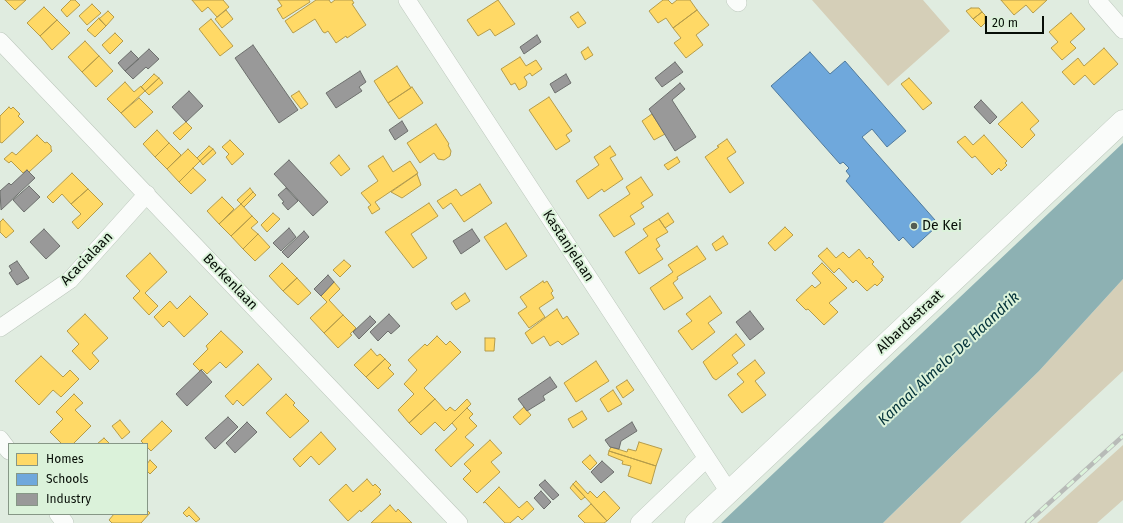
<!DOCTYPE html>
<html>
<head>
<meta charset="utf-8">
<style>
	body { margin:0 }
	#map { position:relative; width:1123px; height:523px; overflow:hidden; background:#e0ece0; font-family:"Fira Sans",sans-serif }
	canvas { display:block }
	.legend { position:absolute; left:8px; top:443px; width:140px; height:72px; box-sizing:border-box; background:#dbf2da; border:1px solid #869786; margin:0; padding:5px 7px; list-style:none; font-size:12px; color:#070e07 }
	.legend li { display:flex; align-items:center; gap:8px; height:20px }
	.legend b { width:20px; border:1px solid #869786 }
	.scale { position:absolute; left:985px; top:16px; width:59px; height:18px; box-sizing:border-box; border:2px solid #070e07; border-top:0; padding-left:5px; font-size:12px; line-height:14px; white-space:nowrap; color:#070e07; -webkit-text-stroke:3px #dbf2da; paint-order:stroke }
</style>
</head>
<body>
<div id="map">
<canvas width="1123" height="523"></canvas>
<ul class="legend">
<li><b style="height:11px;background:#ffd966"></b>Homes</li>
<li><b style="height:11px;background:#6fa8dc"></b>Schools</li>
<li><b style="height:11px;background:#999"></b>Industry</li>
</ul>
<div class="scale">20 m</div>
</div>
<script>
const g = document.querySelector('canvas').getContext('2d');
g.lineJoin = 'round';
function fill(path, color) {
  g.fillStyle = color;
  g.fill(path, 'evenodd');
}
function toPath(rows) {
  const path = new Path2D();
  for (const r of rows) {
    path.moveTo(r[0], r[1]);
    for (let i = 2; i < r.length; i += 2) path.lineTo(r[i], r[i + 1]);
  }
  return path;
}
function strokePath(path, color, width, dash) {
  g.strokeStyle = color;
  g.lineWidth = width;
  g.lineCap = dash ? 'butt' : 'round';
  g.setLineDash(dash || []);
  g.stroke(path);
}
function label(font, color, halo, rows, align = 'center') {
  g.font = font + ' "Fira Sans",sans-serif';
  g.lineWidth = 4;
  g.setLineDash([]);
  g.textBaseline = 'middle';
  g.strokeStyle = halo;
  g.fillStyle = color;
  for (const [text, x, y, turn = 0] of rows) {
    g.save();
    g.translate(x, y);
    g.rotate((+turn || 0) * Math.PI / 180);
    g.textAlign = isNaN(turn) ? turn : align;
    if (halo) g.strokeText(text, 0, 0);
    g.fillText(text, 0, 0);
    g.restore();
  }
}
const green = toPath([
	[812,0,923,0,950,31,888,86],
	[1123,279,1123,371,960,523,883,523,1039,371],
	[1123,445,1123,500,1097,523,1037,523]
]);
const water = toPath([
	[1123,143,1123,279,1039,371,888,518,883,523,721,523]
]);
const homes = toPath([
	[5,0,26,0,15,10,5,0],
	[71,0,75,0,80,5,67,17,61,10,71,0],
	[192,0,223,0,229,7,217,17,208,7,202,12,192,0],
	[278,0,309,0,310,2,283,19,277,9,282,6,278,0],
	[316,0,329,0,331,3,335,0,352,0,354,3,352,4,366,25,347,38,346,36,336,43,328,31,325,33,323,32,315,19,293,33,285,21,316,0],
	[498,0,515,24,495,36,490,29,478,36,467,20,498,0],
	[663,0,668,0,672,4,677,0,690,0,697,10,673,28,666,18,658,23,649,11,663,0],
	[1001,0,1047,0,1033,13,1026,5,1014,15,1001,0],
	[92,4,101,13,87,25,79,16,92,4],
	[44,7,57,20,40,36,27,23,44,7],
	[971,8,979,8,982,12,973,19,966,11,971,8],
	[226,10,233,19,222,28,215,19,226,10],
	[697,10,709,25,696,35,703,45,686,58,674,43,681,38,673,28,697,10],
	[108,11,114,17,106,26,99,19,108,11],
	[578,12,586,23,578,28,570,17,578,12],
	[982,12,985,15,985,23,981,27,973,19,982,12],
	[1071,13,1085,29,1070,42,1076,48,1062,60,1051,48,1058,42,1049,32,1071,13],
	[99,18,106,26,95,37,87,30,99,18],
	[211,19,233,46,220,56,199,29,211,19],
	[57,20,70,33,52,50,40,36,57,20],
	[115,33,123,41,110,54,102,45,115,33],
	[85,41,99,56,82,72,68,57,85,41],
	[588,47,593,55,585,60,581,52,588,47],
	[1104,48,1118,64,1094,85,1085,75,1074,85,1062,72,1078,58,1084,66,1104,48],
	[99,56,113,71,96,87,82,72,99,56],
	[520,57,526,66,536,60,542,69,532,76,530,73,524,77,527,82,526,86,519,90,515,83,511,85,501,69,520,57],
	[397,66,411,88,388,103,374,81,397,66],
	[154,74,159,78,145,91,141,87,154,74],
	[159,78,163,83,149,95,145,91,159,78],
	[909,78,932,103,923,110,901,84,909,78],
	[125,82,134,92,141,86,145,91,121,113,107,99,125,82],
	[412,87,423,103,399,119,388,103,412,87],
	[299,91,308,104,301,109,291,96,299,91],
	[549,97,572,131,566,135,570,141,556,150,529,110,549,97],
	[139,98,153,112,135,128,121,113,139,98],
	[1022,102,1039,121,1030,129,1035,135,1022,148,998,124,1022,102],
	[9,107,11,109,13,107,20,114,18,116,24,122,2,143,0,142,0,116,9,107],
	[652,114,665,134,654,140,642,121,652,114],
	[186,122,192,128,180,140,173,133,186,122],
	[436,124,449,144,448,145,451,151,450,156,444,160,438,159,434,153,420,163,407,143,436,124],
	[157,130,169,143,155,157,143,144,157,130],
	[37,135,45,143,47,142,51,146,51,149,52,151,29,172,27,170,23,173,11,161,9,163,4,159,12,152,16,155,37,135],
	[984,135,1007,161,1005,163,1007,165,1001,171,999,168,992,175,975,156,972,158,957,142,965,136,973,145,984,135],
	[727,139,736,152,727,158,744,183,730,193,705,157,719,147,717,146,727,139],
	[230,140,244,154,232,165,226,157,229,154,222,147,230,140],
	[169,143,181,155,167,169,155,157,169,143],
	[209,146,213,149,200,161,197,158,209,146],
	[610,146,616,155,610,158,623,179,604,192,602,189,588,199,576,181,599,165,594,157,610,146],
	[188,149,200,161,179,182,167,169,188,149],
	[213,149,216,153,203,165,200,161,213,149],
	[339,155,350,169,341,176,330,163,339,155],
	[383,156,393,172,410,161,418,173,375,202,380,209,372,214,368,207,371,205,361,193,378,181,368,166,383,156],
	[677,157,680,162,668,170,664,165,677,157],
	[193,168,206,180,191,194,179,182,193,168],
	[72,173,88,189,71,204,62,194,53,203,47,197,72,173],
	[417,174,421,185,402,198,391,192,417,174],
	[641,177,653,195,641,203,644,207,630,216,635,224,614,237,599,215,630,194,626,187,641,177],
	[480,184,492,203,464,222,451,203,443,209,437,201,456,189,461,196,480,184],
	[250,188,253,192,241,204,237,200,250,188],
	[88,189,103,204,78,229,72,222,81,214,71,204,88,189],
	[253,192,256,195,244,207,241,204,253,192],
	[222,197,234,209,219,224,207,211,222,197],
	[429,203,438,216,411,234,427,258,413,268,385,232,429,203],
	[241,204,252,216,231,236,219,224,241,204],
	[273,213,280,219,267,232,261,225,273,213],
	[668,213,674,222,665,228,659,219,668,213],
	[252,216,258,222,251,228,258,234,243,249,231,236,252,216],
	[3,219,14,231,6,238,0,232,0,222,3,219],
	[659,219,668,232,656,239,660,246,656,249,663,259,639,274,625,252,648,236,643,229,659,219],
	[506,223,527,256,506,270,484,237,506,223],
	[785,227,793,235,775,251,768,243,785,227],
	[258,234,270,247,255,261,243,249,258,234],
	[723,236,728,244,716,251,712,244,723,236],
	[697,246,706,259,677,277,678,279,673,283,683,298,664,310,650,288,673,272,668,265,697,246],
	[827,248,836,258,843,252,849,258,859,249,867,259,869,257,874,262,872,264,884,277,881,279,883,280,877,286,875,284,867,291,856,280,853,283,839,268,834,273,818,256,827,248],
	[150,253,167,272,145,293,158,306,149,315,133,298,140,291,126,276,150,253],
	[344,260,351,266,340,277,333,270,344,260],
	[282,263,297,278,283,291,269,276,282,263],
	[822,263,847,288,829,303,838,312,824,325,808,309,806,310,796,300,812,285,815,288,821,283,812,273,822,263],
	[297,278,311,293,298,305,283,291,297,278],
	[543,281,544,283,547,281,553,291,551,293,554,298,539,308,545,317,529,328,518,313,527,307,520,297,543,281],
	[334,282,340,289,329,300,343,315,324,333,310,318,327,302,321,296,334,282],
	[465,293,470,301,456,310,451,303,465,293],
	[190,296,208,314,184,337,169,321,163,327,154,317,170,301,177,309,190,296],
	[710,296,722,313,708,323,715,332,692,350,678,331,692,321,686,314,710,296],
	[557,309,563,319,567,316,579,334,562,345,558,341,550,346,544,336,532,344,525,333,557,309],
	[85,314,108,338,92,353,99,361,90,370,72,351,79,344,67,331,85,314],
	[343,315,356,328,350,334,352,335,338,348,324,333,343,315],
	[221,331,243,352,226,368,220,362,207,374,202,369,200,371,193,364,208,349,206,346,221,331],
	[736,334,745,345,732,355,738,363,716,380,713,378,703,362,736,334],
	[437,336,446,345,450,341,461,352,424,388,435,399,409,423,398,410,414,394,404,384,417,370,408,360,425,344,427,346,437,336],
	[485,338,495,338,494,351,485,351,485,338],
	[371,349,377,356,380,354,385,359,366,377,354,365,371,349],
	[41,356,63,377,70,370,79,379,61,397,53,390,39,405,15,381,41,356],
	[385,359,391,365,388,368,394,374,378,389,366,377,385,359],
	[755,360,765,373,755,381,766,395,742,413,728,395,744,382,737,374,755,360],
	[596,361,609,381,576,402,564,383,596,361],
	[258,364,272,379,243,406,237,400,233,405,225,396,258,364],
	[627,380,634,390,623,398,616,387,627,380],
	[613,390,622,404,608,412,600,399,613,390],
	[74,394,83,403,75,410,91,426,73,444,62,444,50,432,63,419,56,412,74,394],
	[286,394,295,403,293,405,309,421,290,438,266,413,286,394],
	[435,399,446,411,450,407,455,411,467,399,471,404,444,431,435,422,421,435,409,423,435,399],
	[524,407,531,415,520,425,513,417,524,407],
	[467,408,473,414,469,418,477,426,465,437,474,445,451,467,435,450,457,429,452,423,467,408],
	[582,411,587,419,573,428,568,419,582,411],
	[120,420,130,432,122,439,112,426,120,420],
	[162,421,172,431,151,451,147,447,147,444,144,444,141,441,162,421],
	[321,432,336,449,319,465,311,456,300,467,293,459,321,432],
	[104,438,110,444,97,444,104,438],
	[490,440,502,453,491,462,500,472,477,493,463,479,471,471,464,464,490,440],
	[639,442,662,449,656,466,609,451,611,447,627,452,628,449,636,451,639,442],
	[609,451,656,466,651,484,628,476,631,466,622,464,623,461,608,455,609,451],
	[590,455,597,463,590,470,582,462,590,455],
	[150,460,157,467,150,474,147,471,147,464,150,460],
	[367,479,373,486,375,484,381,490,379,492,381,494,361,512,360,510,348,521,329,500,346,484,353,492,367,479],
	[576,481,588,494,590,491,597,498,604,491,620,508,607,521,573,484,576,481],
	[573,484,585,497,581,500,570,488,573,484],
	[499,487,519,508,527,501,534,509,522,520,518,516,510,523,505,523,485,502,483,503,499,487],
	[591,504,607,521,604,523,585,523,578,516,591,504],
	[390,505,396,512,398,509,412,523,371,523,390,505],
	[189,507,200,519,196,522,189,515,187,517,183,513,189,507],
	[147,510,150,513,141,523,112,523,109,520,114,514,147,514,147,510]
]);
const schools = toPath([
	[810,52,830,74,845,61,906,131,887,147,872,129,862,137,935,220,931,223,935,228,913,248,903,237,899,241,846,181,850,176,846,171,849,168,843,162,840,164,771,86,810,52]
]);
const industry = toPath([
	[537,35,541,42,524,54,520,47,537,35],
	[253,45,298,110,279,123,235,58,253,45],
	[149,49,159,59,148,69,146,67,133,79,125,71,149,49],
	[131,51,139,59,125,71,118,63,131,51],
	[675,62,683,72,662,87,655,78,675,62],
	[360,71,366,82,359,87,362,91,336,108,326,93,360,71],
	[566,74,571,83,555,93,550,84,566,74],
	[680,83,685,89,672,100,696,137,675,151,649,109,680,83],
	[189,91,203,106,186,122,172,107,189,91],
	[981,100,997,117,990,124,974,107,981,100],
	[402,121,408,131,395,140,389,130,402,121],
	[289,160,328,202,313,216,274,174,289,160],
	[27,170,35,178,1,210,0,191,9,183,11,185,27,170],
	[29,186,40,197,24,212,13,200,29,186],
	[286,188,298,201,288,210,282,203,284,202,278,195,286,188],
	[289,228,296,237,281,251,273,243,289,228],
	[44,229,60,246,46,259,30,242,44,229],
	[472,229,480,241,461,254,453,241,472,229],
	[304,231,309,237,288,258,282,252,304,231],
	[17,261,29,278,17,285,9,273,12,271,9,266,17,261],
	[328,275,334,282,321,296,314,289,328,275],
	[750,311,764,329,750,340,736,322,750,311],
	[389,314,400,326,391,334,388,331,378,341,370,332,389,314],
	[370,316,376,322,359,339,353,332,370,316],
	[201,370,212,382,187,406,176,394,201,370],
	[550,377,557,387,543,396,545,400,527,411,518,399,550,377],
	[228,417,238,427,215,449,205,438,228,417],
	[247,422,257,432,235,453,226,443,247,422],
	[632,422,637,431,621,441,619,449,610,447,605,440,632,422],
	[602,461,614,472,601,483,591,472,602,461],
	[545,480,559,495,553,500,539,485,545,480],
	[541,491,551,502,544,509,534,498,541,491]
]);
const minor = toPath([
	[407,0,729,492],
	[735,0,738,3],
	[1097,0,1123,30],
	[0,41,459,523],
	[0,328,70,280,147,194],
	[0,439,9,451],
	[58,514,65,523],
	[639,523,706,459]
]);
const tertiary = toPath([
	[696,523,1123,121]
]);
const rail = toPath([
	[1027,523,1123,436]
]);
const markers = [
	[914,226,4,"#535c53"]
];
const poiNames = [
	["De Kei",922,226]
];
const streetNames = [
	["Kastanjelaan",568,246,57],
	["Acacialaan",87,259,-46],
	["Berkenlaan",230,282,46],
	["Albardastraat",910,322,-43]
];
const waterNames = [
	["Kanaal Almelo-De Haandrik",949,359,-43]
];
fill(green, '#d5cfb8');
fill(water, '#8db1b3');
fill(homes, '#ffd966');
strokePath(homes, '#b59c4a', 1);
fill(schools, '#6fa8dc');
strokePath(schools, '#507a9c', 1);
fill(industry, '#999');
strokePath(industry, '#6d6f6d', 1);
strokePath(minor, '#bdc8bd', 18);
strokePath(tertiary, '#bdc8bd', 23);
strokePath(minor, '#fafcfa', 17);
strokePath(tertiary, '#fafcfa', 22);
strokePath(rail, '#b8bbb8', 4.5);
strokePath(rail, '#dbf2da', 3, [9]);
for (const [x, y, r, color] of markers) {
  const dot = new Path2D();
  dot.arc(x, y, r, 0, 2 * Math.PI);
  g.fillStyle = color;
  g.fill(dot);
  strokePath(dot, '#dbf2da', 1.5);
}
label('14px', '#070e07', '#dbf2da', poiNames, 'left');
label('14px', '#070e07', '#dbf2da', streetNames);
label('italic 15px', '#033239', '#dbf2da', waterNames);
</script>
</body>
</html>
